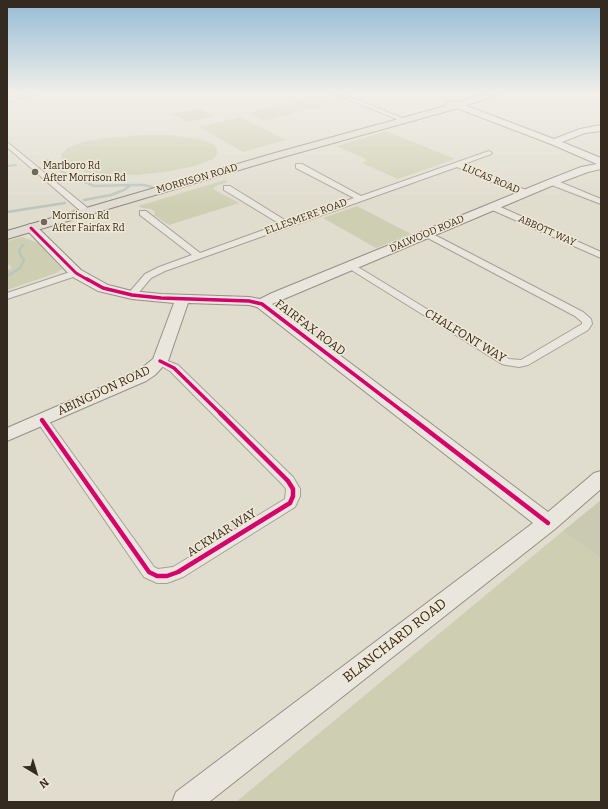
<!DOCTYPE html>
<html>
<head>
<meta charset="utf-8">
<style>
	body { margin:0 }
	#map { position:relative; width:608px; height:809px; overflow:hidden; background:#e0dcce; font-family:Bitter,serif }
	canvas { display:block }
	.frame { position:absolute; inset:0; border:8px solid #342a20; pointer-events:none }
	.north { position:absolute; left:16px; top:753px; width:40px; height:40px; -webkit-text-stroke:3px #f1e9d5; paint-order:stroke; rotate:142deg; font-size:11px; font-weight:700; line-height:16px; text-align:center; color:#342a20 }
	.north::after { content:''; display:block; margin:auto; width:14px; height:18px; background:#342a20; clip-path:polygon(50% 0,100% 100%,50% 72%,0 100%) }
</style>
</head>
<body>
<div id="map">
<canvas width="608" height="809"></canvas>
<div class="frame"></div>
<div class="north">N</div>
</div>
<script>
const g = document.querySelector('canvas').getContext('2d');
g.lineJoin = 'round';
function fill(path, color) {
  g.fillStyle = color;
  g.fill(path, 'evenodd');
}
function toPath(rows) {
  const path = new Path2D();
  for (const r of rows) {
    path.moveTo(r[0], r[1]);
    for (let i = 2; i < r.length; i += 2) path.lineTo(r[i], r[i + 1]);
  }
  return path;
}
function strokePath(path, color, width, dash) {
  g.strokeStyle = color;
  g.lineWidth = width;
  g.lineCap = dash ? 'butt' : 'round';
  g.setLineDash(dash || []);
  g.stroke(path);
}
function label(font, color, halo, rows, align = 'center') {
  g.font = font + ' Bitter,serif';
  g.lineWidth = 3;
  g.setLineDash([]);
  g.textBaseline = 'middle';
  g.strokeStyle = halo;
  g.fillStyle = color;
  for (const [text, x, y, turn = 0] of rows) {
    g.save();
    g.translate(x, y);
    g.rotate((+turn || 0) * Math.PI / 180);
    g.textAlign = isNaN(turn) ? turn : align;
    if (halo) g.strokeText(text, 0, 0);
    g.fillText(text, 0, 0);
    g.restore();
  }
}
const green = toPath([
	[314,96,330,103,264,121,248,113],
	[199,108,215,116,188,122,172,114],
	[240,117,286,140,243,152,199,127],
	[386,131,438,152,455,159,398,179,362,163,368,160,337,146],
	[143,135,169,135,200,139,215,145,218,153,213,159,195,166,165,172,136,175,88,173,71,167,66,164,61,157,62,154,67,148,83,142,105,138],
	[225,180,228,182,216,186,213,189,239,203,169,225,154,215,155,212,151,209,142,208,138,206],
	[357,206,382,219,411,234,376,248,323,218],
	[22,237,38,243,62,269,56,273,7,290,7,270,12,268,7,263,7,241],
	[563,531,601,559,601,802,236,802]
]);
const cemetery = toPath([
	[601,500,601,559,563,531]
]);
const streamFar1 = toPath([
	[47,160,52,161,57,169,69,175],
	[7,166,16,165]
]);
const stream = toPath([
	[68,174,94,186,131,185],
	[84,200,111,195,124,190,131,185,144,185,152,187],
	[7,212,65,203],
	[7,276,19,269,24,261,19,251,23,245]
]);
const street = toPath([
	[28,94,38,94,7,102,7,98,28,94],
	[335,94,343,94,407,120,402,121,335,94],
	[7,142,90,210,90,214,84,214,7,147,7,142],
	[489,151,492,153,491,154,464,164,528,191,528,195,522,195,457,167,165,271,151,278,135,297,132,298,127,295,145,274,159,267,192,255,140,215,140,211,146,211,200,253,280,224,224,190,224,186,230,186,288,222,354,198,296,168,296,164,302,164,361,196,489,151],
	[549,180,555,180,601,199,601,204,549,184,549,180],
	[490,205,496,205,601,252,601,258,490,209,490,205],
	[427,231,583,312,591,319,592,324,588,330,528,365,519,367,506,365,502,364,345,266,347,264,353,264,509,359,521,360,582,324,582,322,575,316,424,236,423,234,427,231],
	[76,270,79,271,81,273,79,275,7,299,7,293,76,270],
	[160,358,178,365,293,477,300,489,300,496,295,507,183,577,167,583,157,583,144,577,36,420,38,417,42,416,46,417,154,567,158,569,173,567,285,499,286,489,283,485,170,371,156,363,154,361,156,359,160,358]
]);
const secondary = toPath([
	[449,101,459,103,554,139,580,129,601,125,601,131,585,133,562,142,601,158,601,169,588,172,556,184,272,304,548,512,594,473,601,471,601,489,555,529,209,802,172,802,176,792,533,523,257,307,249,305,188,303,168,361,155,375,146,381,7,441,7,428,134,373,143,367,153,359,174,303,132,299,98,291,71,276,25,228,27,225,31,224,35,225,81,270,108,285,132,291,161,294,249,297,260,299,272,293,548,180,581,167,597,164,551,144,454,107,446,106,445,104,449,101]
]);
const primary = toPath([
	[482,94,496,94,494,96,455,109,283,157,7,239,7,231,275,153,449,105,482,94]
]);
const cyclewayFar2 = toPath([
	[31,228,76,273,88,280]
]);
const cyclewayFar1 = toPath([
	[87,279,103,288,132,295,161,298,249,301,262,304,406,414],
	[160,361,174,368,221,414]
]);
const cycleway = toPath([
	[405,413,548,523],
	[42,420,149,572,157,576,167,576,178,572,290,503,293,496,293,489,288,481,220,413]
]);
const markers = [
	[35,172,4,"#70685d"],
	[44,222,4,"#70685d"]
];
const farPoinames = [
	["Marlboro Rd",43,166],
	["After Morrison Rd",43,178],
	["Morrison Rd",52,216],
	["After Fairfax Rd",52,228]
];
const farStreetnames = [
	["MORRISON ROAD",197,179,-16],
	["LUCAS ROAD",491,179,23],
	["ELLESMERE ROAD",306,217,-20],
	["ABBOTT WAY",547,231,24],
	["DALWOOD ROAD",427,234,-23]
];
const streetNames = [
	["FAIRFAX ROAD",310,328,37],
	["CHALFONT WAY",465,336,31],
	["ABINGDON ROAD",104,391,-25],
	["ACKMAR WAY",222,533,-32]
];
const nearStreetnames = [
	["BLANCHARD ROAD",395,641,-38]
];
fill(green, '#cecfb2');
fill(cemetery, '#c9cab1');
strokePath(streamFar1, '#b8c6be', 2);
strokePath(stream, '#b8c6be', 2.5);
strokePath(street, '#a6a197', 2);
strokePath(secondary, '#959086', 2);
strokePath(primary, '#8b877e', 2);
fill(street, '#e9e6de');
fill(secondary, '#e9e6de');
fill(primary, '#e1dcd1');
strokePath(cyclewayFar2, '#d6006c', 3);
strokePath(cyclewayFar1, '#d6006c', 3.5);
strokePath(cycleway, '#d6006c', 4.5);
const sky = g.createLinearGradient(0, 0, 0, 207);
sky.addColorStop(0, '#95bbd7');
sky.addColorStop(0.45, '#f1efe9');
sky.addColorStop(1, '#f1efe900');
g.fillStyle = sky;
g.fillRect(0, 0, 608, 207);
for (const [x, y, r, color] of markers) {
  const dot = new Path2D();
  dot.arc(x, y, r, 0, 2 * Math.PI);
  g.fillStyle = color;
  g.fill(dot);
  strokePath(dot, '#f1e9d5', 1.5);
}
label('10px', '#342a20', '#f1e9d5', farPoinames, 'left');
label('10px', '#342a20', '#f1e9d5', farStreetnames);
label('12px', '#342a20', '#f1e9d5', streetNames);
label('14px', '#342a20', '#f1e9d5', nearStreetnames);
</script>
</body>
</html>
